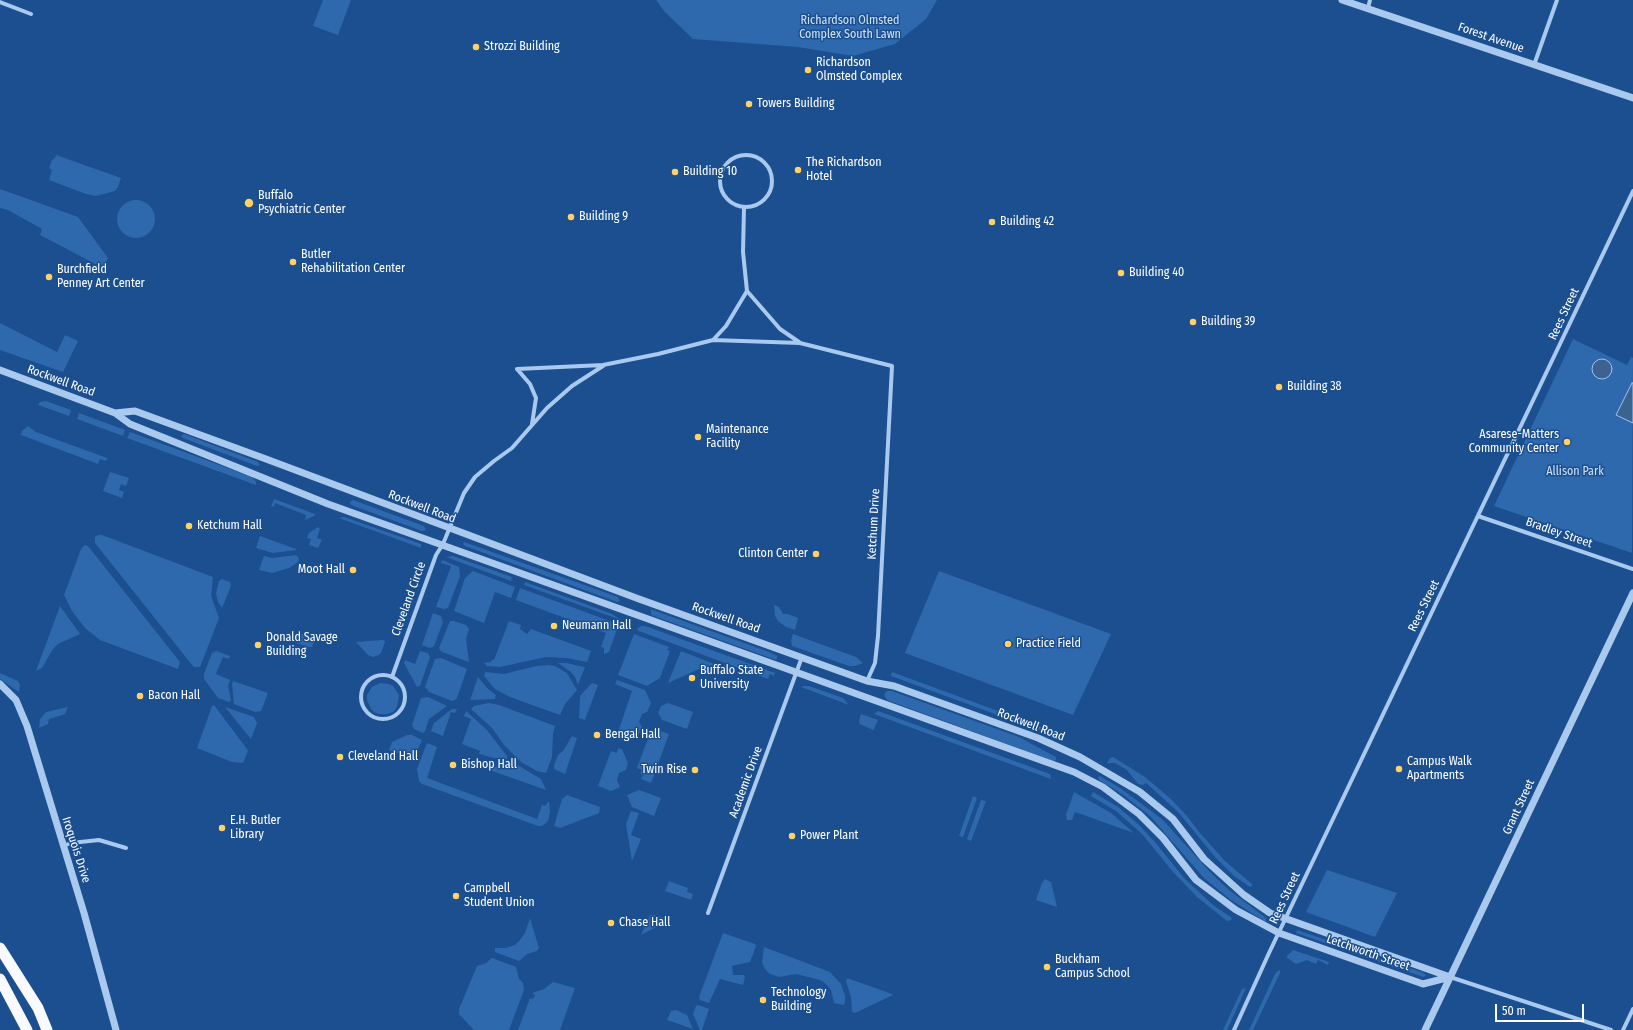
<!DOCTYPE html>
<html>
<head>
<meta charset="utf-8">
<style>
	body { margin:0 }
	#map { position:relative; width:1633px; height:1030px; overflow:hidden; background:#1b4f8f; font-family:"Fira Sans Condensed",sans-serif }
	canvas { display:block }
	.scale { position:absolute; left:1495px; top:1004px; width:89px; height:18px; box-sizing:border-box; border:2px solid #fff; border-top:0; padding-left:5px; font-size:12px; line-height:14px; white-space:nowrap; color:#fff; -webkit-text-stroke:3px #1b4f8f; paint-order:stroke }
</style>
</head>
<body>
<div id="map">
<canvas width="1633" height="1030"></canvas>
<div class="scale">50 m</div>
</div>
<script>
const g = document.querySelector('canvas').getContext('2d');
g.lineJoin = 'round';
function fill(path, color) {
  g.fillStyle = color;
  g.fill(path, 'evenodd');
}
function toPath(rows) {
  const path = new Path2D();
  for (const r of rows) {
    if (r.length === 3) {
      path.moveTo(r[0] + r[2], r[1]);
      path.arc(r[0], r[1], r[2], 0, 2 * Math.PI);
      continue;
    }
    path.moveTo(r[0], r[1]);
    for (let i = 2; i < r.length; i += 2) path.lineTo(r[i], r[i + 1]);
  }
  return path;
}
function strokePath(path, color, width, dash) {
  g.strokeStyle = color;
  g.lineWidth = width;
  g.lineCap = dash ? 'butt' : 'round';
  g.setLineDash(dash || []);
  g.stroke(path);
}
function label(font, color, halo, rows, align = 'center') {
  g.font = font + ' "Fira Sans Condensed",sans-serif';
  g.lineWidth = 3;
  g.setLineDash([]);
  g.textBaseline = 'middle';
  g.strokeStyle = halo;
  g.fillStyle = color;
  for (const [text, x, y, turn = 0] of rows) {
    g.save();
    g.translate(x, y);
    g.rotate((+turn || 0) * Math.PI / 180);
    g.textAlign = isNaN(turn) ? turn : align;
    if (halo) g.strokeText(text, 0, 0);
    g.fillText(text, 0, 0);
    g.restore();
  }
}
const green = toPath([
	[323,0,351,0,338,35,313,26],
	[656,0,937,0,926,19,895,44,853,56,798,47,693,39,664,11],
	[56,155,121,178,118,187,115,191,96,196,86,194,49,180,52,170,49,168,52,160,55,158],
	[0,189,78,217,108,258,103,268,40,235,42,229,8,210,0,208],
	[136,219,19],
	[0,323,57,352,65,335,78,341,63,372,0,350],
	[1573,339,1627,365,1631,357,1633,358,1632,553,1494,506],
	[46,401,71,410,69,416,38,405,40,402],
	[79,413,125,430,123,436,77,419],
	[28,426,36,432,107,458,106,461,100,459,98,464,21,435,22,431],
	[130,432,252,477,256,482,256,485,127,438],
	[184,434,258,462,260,465,257,466,183,438,181,436],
	[110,472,129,478,126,486,121,484,119,490,124,492,122,498,103,491],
	[274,499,315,514,314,516,305,520,306,515,275,503,274,506,271,507],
	[353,500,424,526,426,530,422,531,351,505,350,502],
	[344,517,421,544,421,548,339,518],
	[318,527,320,529,317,538,322,540,318,548,309,545,311,539,307,538,309,533],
	[98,535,102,535,213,577,211,596,219,618,200,667,194,667,192,665,95,543,95,537],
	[260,536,296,549,296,550,273,553,256,548],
	[464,542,618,597,620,601,617,602,465,546,463,544],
	[85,545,88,546,180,662,178,669,100,640,85,628,72,611,64,595,81,549],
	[296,555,299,558,298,562,289,568,272,573,259,570,264,556,272,558],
	[453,556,512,577,511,581,446,557],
	[442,560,459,567,460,576,448,608,444,609,436,607,451,566,441,563],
	[473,571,515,587,511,598,495,592,484,623,454,611,465,578],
	[939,571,1111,634,1073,715,905,653],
	[222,579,230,582,231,586,222,608,218,602,216,593,219,581],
	[525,582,612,614,621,620,524,585],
	[520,588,615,623,617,629,609,652,604,654,604,648,601,647,606,633,516,600],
	[774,605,779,607,783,614,788,614,798,618,795,630,786,627,778,621,775,616],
	[60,606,80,634,58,644,53,649,42,668,36,671],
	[651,610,653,610,769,652,777,656,777,659,776,660,651,615],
	[433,613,441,616,443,622,434,646,430,648,422,645],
	[450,621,454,621,466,625,469,629,466,639,469,662,442,652,440,650,439,648],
	[509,621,521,625,520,629,527,634,531,629,591,651,587,662,566,658,546,657,500,667,487,666,484,663,491,662,492,660,494,660],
	[641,626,645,626,775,673,774,676,770,674,768,679,639,631,637,629],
	[311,633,317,635,312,647,308,647,297,643,301,634],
	[634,634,669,647,667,650,670,651,660,678,647,686,618,675],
	[793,634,856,657,863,663,855,666,849,666,792,646,791,640],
	[382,640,384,640,385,642,381,653,379,655,373,657,368,655,356,642],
	[216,651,230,656,229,659,223,657,216,674,230,680,228,686,231,700,229,702,218,698,204,679,204,674,212,653],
	[420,651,428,653,430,657,420,686,417,687,404,663,405,660,415,664],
	[681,651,717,665,699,669,668,683],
	[441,658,467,669,457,698,455,700,452,701,429,692,425,687,435,659],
	[558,663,566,663,585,667,578,685,575,677,571,672],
	[548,665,555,666,567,673,577,690,565,704,560,715,510,697,495,689,484,676,485,672,504,674,536,666],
	[892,672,1066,736,1063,739,891,676],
	[0,673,18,681,20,685,19,692,0,679],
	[478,677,487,688,496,695,495,699,470,700],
	[617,680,645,690,651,703,647,712,642,714,639,722,642,727,639,734,624,741,621,740,623,734,618,732,632,691,615,684],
	[233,681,268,693,261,711,255,712,234,704,232,684],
	[380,683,389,684,393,686,399,695,397,707,393,712,387,714,378,714,374,712,371,709,367,700,367,695,372,687],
	[592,683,598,685,585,720,579,718,580,696],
	[804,686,809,686,843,698,849,705,801,687],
	[886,691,892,691,1019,737,1056,757,1056,760,1053,761,887,700,884,695],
	[428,697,447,706,429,719,425,731,423,733,414,729,412,725,421,698],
	[489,703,499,705,555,726,553,734,552,757,546,773,537,771,521,762,504,745,492,728,471,709,474,706],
	[668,703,693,712,687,729,662,720,658,713,661,706],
	[214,705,247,749,248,751,243,763,232,762,197,748,212,706],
	[68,707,65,714,49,719,48,724,39,728,40,719,46,712],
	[225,707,254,717,257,723,251,739],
	[452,709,457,709,455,713,451,712,443,736,431,731,434,723],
	[466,711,486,729,507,756,507,759,494,758,479,754,480,751,462,744,471,719,464,716],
	[878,711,1050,774,1051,779,874,714],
	[861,714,878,720,874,729,873,730,860,724,859,721],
	[661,731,669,734,651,783,641,779,643,775,640,774,642,770,637,768,649,736,653,738,655,734,659,735],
	[407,735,412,735,422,740,414,758,410,758,389,750,392,742],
	[572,736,577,738,565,774,554,769,554,765,558,755,563,751],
	[427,743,437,747,427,778,537,819,542,805,545,806,549,801,550,812,548,821,542,826,538,826,422,784,419,781,417,769],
	[618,748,622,749,628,763,626,770,619,773,617,780,620,787,611,791,598,786,611,751,617,753],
	[1113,757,1145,777,1172,800,1187,816,1200,833,1225,861,1252,884,1252,886,1250,887,1234,876,1215,857,1179,813,1155,791,1146,783,1143,785,1138,784,1127,770,1115,763,1107,763,1110,758],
	[514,763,541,779,546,790,481,767,498,767],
	[1100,776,1120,788,1162,819,1210,872,1229,890,1266,918,1266,922,1231,900,1204,878,1150,816,1122,794,1099,780,1098,777],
	[639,790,661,798,654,816,632,807,627,795],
	[1074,792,1111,813,1134,833,1075,812,1072,820,1067,820,1066,815],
	[1093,792,1118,807,1138,824,1155,842,1184,878,1213,905,1232,918,1231,920,1227,921,1197,897,1173,872,1142,834,1116,811,1091,796],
	[567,795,600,807,599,813,560,828,554,826,562,799],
	[973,796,977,798,963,837,959,836],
	[981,800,986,801,971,841,967,839],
	[631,811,639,813,631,835,641,839,632,861,626,824],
	[1327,870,1397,893,1375,937,1306,912],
	[1045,879,1051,882,1057,907,1036,900,1042,883],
	[669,881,688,888,687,892,693,894,691,900,665,891],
	[650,915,655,915,670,920,641,935],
	[530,918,539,948,537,951,527,954,519,961,495,952,495,948,506,948,515,945,520,940,525,933],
	[1297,930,1424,973,1426,976,1423,977,1296,933],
	[723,933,755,944,756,946,752,957,750,962,732,966,733,975,744,975,745,977,743,985,720,979,709,1003,700,1000,699,997],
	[764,947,830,972,841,984,845,996,845,1003,843,1005,834,1003,831,990,826,984,820,980,796,974,779,977,770,974,765,969,762,963],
	[1293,950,1329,962,1328,965,1318,960,1316,964,1307,960,1296,964,1286,957],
	[492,958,516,967,519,979,523,983,524,990,509,1030,474,1030,459,1014,459,1009,477,966,486,963],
	[1280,970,1280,973,1253,1030,1249,1030,1276,972],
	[847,978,892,994,893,995,855,1013,852,1012,851,997,846,981],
	[553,982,575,988,560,1030,518,1030,530,998,533,999,535,995,532,993,544,989],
	[1246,988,1227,1030,1223,1030,1242,989],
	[698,1005,709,1009,702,1030,700,1030,693,1014,696,1006],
	[676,1010,687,1015,693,1029,667,1020,671,1011]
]);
const water = toPath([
	[1602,369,10],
	[1632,383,1633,383,1633,423,1616,415,1632,383]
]);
const minor = toPath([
	[0,2,31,14],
	[1368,8,1370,0],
	[1534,65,1557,0],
	[746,181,26],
	[747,291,780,329,799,342],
	[713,340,726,326,747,291,743,252,744,208],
	[517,369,603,365,658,354,713,340,800,343,892,366,878,636,875,663,867,681],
	[517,369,530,384,536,398,532,424],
	[1478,516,1633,569],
	[383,697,22],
	[392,677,436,555,443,544,464,493,475,477,494,461,512,448,547,408,572,386,603,366],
	[63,846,71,843,99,840,126,848],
	[708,913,802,657],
	[1450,977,1611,1030],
	[1234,1030,1269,953,1633,191],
	[1623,1030,1633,1009]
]);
const tertiary = toPath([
	[1342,0,1633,98],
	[0,370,115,413,130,424,328,504,1074,772,1103,787,1139,814,1163,838,1196,880,1236,910,1279,933,1423,984,1450,977],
	[115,413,135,411,266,459,639,599,867,681,894,686,1038,738,1080,757,1140,792,1173,819,1204,859,1244,895,1270,913,1450,977],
	[0,684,16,700,27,726,84,913,116,1030],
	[1425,1030,1633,593]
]);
const trunk = toPath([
	[0,948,38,1008,47,1030],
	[0,979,27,1030]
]);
const markers = [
	[476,47,4,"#ffd166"],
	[808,70,4,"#ffd166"],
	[749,104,4,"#ffd166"],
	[798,170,4,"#ffd166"],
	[675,172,4,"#ffd166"],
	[249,203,5,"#ffd166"],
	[571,217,4,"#ffd166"],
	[992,222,4,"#ffd166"],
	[293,262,4,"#ffd166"],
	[1121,273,4,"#ffd166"],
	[49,277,4,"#ffd166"],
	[1193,322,4,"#ffd166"],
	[1279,387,4,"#ffd166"],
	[698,437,4,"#ffd166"],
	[1567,442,4,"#ffd166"],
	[189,526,4,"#ffd166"],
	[816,554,4,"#ffd166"],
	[353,570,4,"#ffd166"],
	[554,626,4,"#ffd166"],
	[1008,644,4,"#ffd166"],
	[258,645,4,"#ffd166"],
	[692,678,4,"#ffd166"],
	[140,696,4,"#ffd166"],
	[597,735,4,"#ffd166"],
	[340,757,4,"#ffd166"],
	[453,765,4,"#ffd166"],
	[1399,769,4,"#ffd166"],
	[695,770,4,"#ffd166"],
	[222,828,4,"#ffd166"],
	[792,836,4,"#ffd166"],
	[456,896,4,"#ffd166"],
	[611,923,4,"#ffd166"],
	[1047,967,4,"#ffd166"],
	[763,1000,4,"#ffd166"]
];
const parkNames = [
	["Richardson Olmsted",850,21],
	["Complex South Lawn",850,35],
	["Allison Park",1575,472]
];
const streetNames = [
	["Forest Avenue",1491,38,19],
	["Rees Street",1564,314,-65],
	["Rockwell Road",61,381,20],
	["Rockwell Road",422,507,21],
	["Ketchum Drive",874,524,-87],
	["Bradley Street",1559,533,19],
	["Cleveland Circle",409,599,-70],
	["Rees Street",1424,606,-64],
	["Rockwell Road",726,618,19],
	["Rockwell Road",1031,725,21],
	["Academic Drive",746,782,-70],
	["Grant Street",1519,807,-65],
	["Iroquois Drive",76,850,72],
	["Rees Street",1285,898,-65],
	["Letchworth Street",1368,953,19]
];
const poiNames = [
	["Strozzi Building",484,47],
	["Richardson",816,63],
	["Olmsted Complex",816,77],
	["Towers Building",757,104],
	["The Richardson",806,163],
	["Hotel",806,177],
	["Building 10",683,172],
	["Buffalo",258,196],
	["Psychiatric Center",258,210],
	["Building 9",579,217],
	["Building 42",1000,222],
	["Butler",301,255],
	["Rehabilitation Center",301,269],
	["Burchfield",57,270],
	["Penney Art Center",57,284],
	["Building 40",1129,273],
	["Building 39",1201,322],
	["Building 38",1287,387],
	["Maintenance",706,430],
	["Facility",706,444],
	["Asarese-Matters",1559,435,"right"],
	["Community Center",1559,449,"right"],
	["Ketchum Hall",197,526],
	["Clinton Center",808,554,"right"],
	["Moot Hall",345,570,"right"],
	["Neumann Hall",562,626],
	["Donald Savage",266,638],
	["Building",266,652],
	["Practice Field",1016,644],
	["Buffalo State",700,671],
	["University",700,685],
	["Bacon Hall",148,696],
	["Bengal Hall",605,735],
	["Cleveland Hall",348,757],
	["Campus Walk",1407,762],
	["Apartments",1407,776],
	["Bishop Hall",461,765],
	["Twin Rise",687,770,"right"],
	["E.H. Butler",230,821],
	["Library",230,835],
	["Power Plant",800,836],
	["Campbell",464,889],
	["Student Union",464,903],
	["Chase Hall",619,923],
	["Buckham",1055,960],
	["Campus School",1055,974],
	["Technology",771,993],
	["Building",771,1007]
];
fill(green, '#2e69ad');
fill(water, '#3c6290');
strokePath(water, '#9cc4f0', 1);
strokePath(minor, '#a9c9ee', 4);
strokePath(tertiary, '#a9c9ee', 7);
strokePath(trunk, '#f8faff', 11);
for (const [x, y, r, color] of markers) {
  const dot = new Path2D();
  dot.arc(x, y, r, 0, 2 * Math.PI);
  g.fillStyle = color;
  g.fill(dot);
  strokePath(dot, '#1b4f8f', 1.5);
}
label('12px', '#cfe3fa', '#1b4f8f', parkNames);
label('12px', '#fff', '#1b4f8f', streetNames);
label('12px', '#fff', '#1b4f8f', poiNames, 'left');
</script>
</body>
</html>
